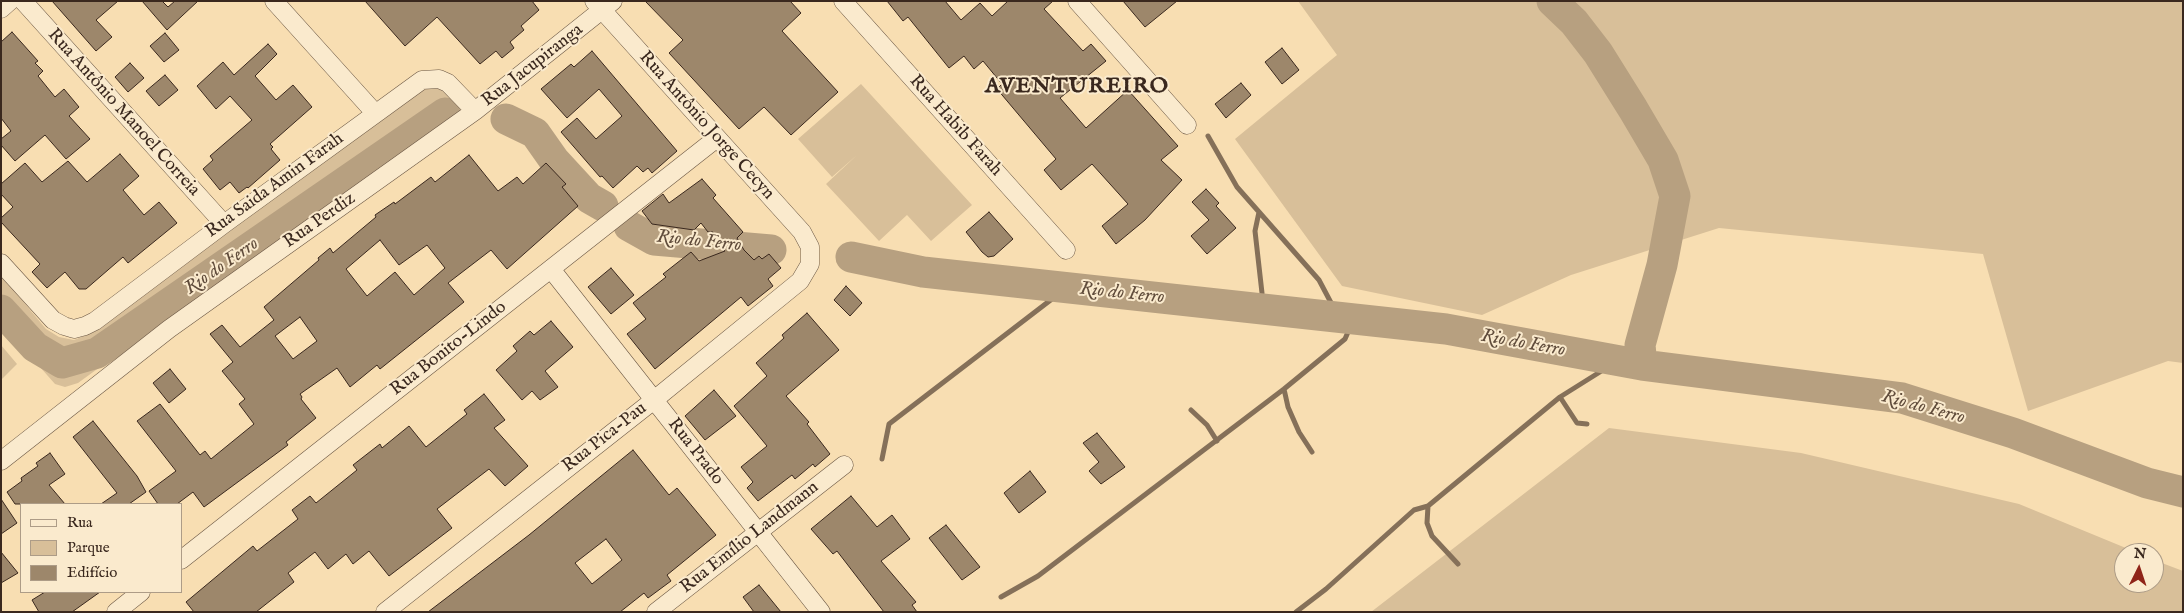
<!DOCTYPE html>
<html>
<head>
<meta charset="utf-8">
<style>
	body { margin:0 }
	#map { position:relative; width:2184px; height:613px; overflow:hidden; background:#f8deb2; font-family:"IM FELL English",serif }
	canvas { display:block }
	.frame { position:absolute; inset:0; border:2px solid #3a281e; pointer-events:none }
	.legend { position:absolute; left:20px; top:503px; width:162px; height:90px; box-sizing:border-box; background:#faeacd; border:1px solid #ad9c87; margin:0; padding:6px 9px; list-style:none; font-size:15px; color:#3a281e }
	.legend li { display:flex; align-items:center; gap:10px; height:25px }
	.legend b { width:25px; border:1px solid #ad9c87 }
	.north { position:absolute; left:2114px; top:543px; width:50px; height:50px; box-sizing:border-box; background:#faeacd; border:1px solid #ad9c87; border-radius:50%; rotate:4deg; font-size:14px; font-weight:700; line-height:20px; text-align:center; color:#3a281e }
	.north::after { content:''; display:block; margin:auto; width:18px; height:22px; background:#8f2418; clip-path:polygon(50% 0,100% 100%,50% 72%,0 100%) }
</style>
</head>
<body>
<div id="map">
<canvas width="2184" height="613"></canvas>
<div class="frame"></div>
<ul class="legend">
<li><b style="height:6px;background:#faeacd"></b>Rua</li>
<li><b style="height:14px;background:#d8bf99"></b>Parque</li>
<li><b style="height:14px;background:#9d876b"></b>Edifício</li>
</ul>
<div class="north">N</div>
</div>
<script>
const g = document.querySelector('canvas').getContext('2d');
g.lineJoin = 'round';
function fill(path, color) {
  g.fillStyle = color;
  g.fill(path, 'evenodd');
}
function toPath(rows) {
  const path = new Path2D();
  for (const r of rows) {
    path.moveTo(r[0], r[1]);
    for (let i = 2; i < r.length; i += 2) path.lineTo(r[i], r[i + 1]);
  }
  return path;
}
function strokePath(path, color, width, dash) {
  g.strokeStyle = color;
  g.lineWidth = width;
  g.lineCap = dash ? 'butt' : 'round';
  g.setLineDash(dash || []);
  g.stroke(path);
}
function label(font, color, halo, rows, align = 'center') {
  g.font = font + ' "IM FELL English",serif';
  g.lineWidth = 4;
  g.setLineDash([]);
  g.textBaseline = 'middle';
  g.strokeStyle = halo;
  g.fillStyle = color;
  for (const [text, x, y, turn = 0] of rows) {
    g.save();
    g.translate(x, y);
    g.rotate((+turn || 0) * Math.PI / 180);
    g.textAlign = isNaN(turn) ? turn : align;
    if (halo) g.strokeText(text, 0, 0);
    g.fillText(text, 0, 0);
    g.restore();
  }
}
const green = toPath([
	[1298,1,2183,1,2183,363,2168,361,2028,411,1983,254,1719,228,1571,275,1482,315,1342,286,1235,139,1337,55],
	[861,84,972,205,931,241,907,215,879,241,826,184,857,155,832,177,798,139],
	[440,86,456,102,454,110,78,383,65,387,55,384,1,323,1,275,46,329,59,337,74,340,89,334,411,91],
	[1,345,17,364,1,380],
	[1609,428,1801,453,2019,504,2138,553,2124,553,2124,583,2154,583,2154,560,2183,571,2183,612,1371,612]
]);
const stream = toPath([
	[1208,136,1237,187,1319,280,1338,316],
	[1259,212,1255,231,1262,293,1261,308],
	[1284,389,1288,407,1299,432,1312,452],
	[1560,397,1577,423,1587,424],
	[1191,410,1207,425,1217,441],
	[882,459,889,424,1065,289],
	[1428,506,1427,523,1432,536,1458,564],
	[1001,597,1038,576,1284,389,1345,339,1354,318],
	[1296,612,1326,589,1414,510,1428,506,1560,397,1619,360]
]);
const river = toPath([
	[1552,1,1574,22,1598,53,1633,109,1663,160,1675,196,1662,265,1640,345,1642,365],
	[506,119,535,133,554,160,589,198,603,206],
	[629,226,654,240,771,250],
	[851,257,923,272,1446,329,1642,365,1902,398,2013,433,2147,483,2183,492],
	[1,310,35,347,62,363,97,353,445,113]
]);
const building = toPath([
	[52,1,118,1,96,20,112,37,96,51,52,1],
	[142,1,162,1,168,7,175,1,198,1,167,30,142,1],
	[365,1,532,1,539,10,521,26,524,30,510,42,514,48,502,58,496,51,480,64,437,17,405,46,365,1],
	[645,1,790,1,801,13,782,31,838,92,791,135,764,107,739,129,669,53,683,40,645,1],
	[887,1,945,1,961,20,980,3,992,16,1008,1,1053,1,1044,9,1083,51,1091,44,1106,61,1060,98,1086,128,1128,90,1178,146,1161,160,1182,180,1145,220,1116,244,1102,226,1128,204,1092,164,1061,190,1044,170,1056,159,997,89,1002,84,983,61,974,69,964,56,949,68,908,17,903,21,887,1],
	[1123,1,1177,1,1145,27,1123,1],
	[12,32,38,61,35,63,43,71,38,76,55,97,64,89,79,107,69,116,90,139,66,159,45,135,15,161,1,145,1,139,11,131,1,118,1,42,12,32],
	[165,33,179,50,164,62,150,46,165,33],
	[268,44,277,54,255,76,276,100,293,85,312,107,270,144,273,147,271,149,280,160,248,188,247,187,239,193,230,182,220,190,203,169,213,160,210,156,252,120,230,96,216,109,197,86,223,62,234,75,268,44],
	[1282,48,1299,70,1282,84,1265,62,1282,48],
	[592,51,677,151,652,173,648,168,643,172,637,166,613,188,602,176,600,177,561,132,577,118,596,139,622,116,599,89,567,118,541,89,571,64,574,67,592,51],
	[130,63,144,78,128,92,115,77,130,63],
	[165,75,178,90,159,106,146,91,165,75],
	[1241,83,1251,95,1226,118,1215,104,1241,83],
	[120,154,139,176,123,190,144,215,159,202,177,223,128,263,123,257,86,289,79,289,65,272,47,288,32,272,40,264,1,222,1,218,13,207,1,194,1,184,25,163,42,182,68,161,87,182,120,154],
	[469,155,498,191,517,177,523,184,546,163,566,184,562,187,578,206,507,269,491,250,448,283,464,302,380,369,377,365,350,387,337,368,300,394,302,397,301,399,316,418,286,442,288,445,204,507,193,492,177,504,158,504,149,491,176,471,137,421,160,404,200,455,205,451,211,459,254,424,239,404,245,399,222,371,233,362,210,334,222,325,240,347,274,320,264,307,319,260,318,258,330,248,333,253,376,217,375,215,394,202,395,204,431,177,435,182,469,155],
	[380,240,399,265,427,245,445,268,414,295,395,272,367,296,346,269,380,240],
	[300,317,317,341,293,359,275,336,300,317],
	[702,179,716,195,713,198,743,232,737,238,744,250,754,260,759,256,762,259,769,254,781,268,768,279,773,286,748,306,741,297,655,369,627,334,646,319,633,303,666,277,663,274,691,252,699,261,725,251,711,235,713,232,708,232,701,223,694,230,652,224,642,211,663,194,669,203,702,179],
	[1206,189,1219,203,1216,206,1236,228,1207,254,1191,236,1209,220,1192,202,1206,189],
	[989,212,1013,239,994,256,988,257,982,252,966,232,989,212],
	[611,268,634,295,611,314,588,287,611,268],
	[846,286,862,303,850,316,834,300,846,286],
	[807,313,839,350,786,396,809,422,807,424,830,454,815,467,813,464,795,479,792,475,758,501,747,488,753,482,741,467,767,446,734,406,767,376,756,363,784,338,782,335,807,313],
	[551,321,573,347,545,371,558,387,540,400,532,391,522,400,496,370,517,351,513,346,530,331,534,335,551,321],
	[170,369,186,389,169,403,153,383,170,369],
	[714,390,736,416,705,440,685,416,714,390],
	[484,394,505,420,494,428,528,466,505,486,489,469,437,509,452,528,389,576,369,551,353,564,346,554,328,569,315,552,288,573,294,582,256,612,194,612,186,602,253,546,257,551,298,519,292,510,310,496,316,503,357,470,353,465,380,444,382,448,409,426,426,447,467,414,464,410,484,394],
	[93,421,137,476,146,492,129,504,101,504,117,493,73,437,93,421],
	[1097,433,1125,467,1101,484,1089,471,1099,462,1083,443,1097,433],
	[633,450,669,495,677,488,716,535,667,575,671,581,648,598,644,593,620,612,428,612,529,535,633,450],
	[606,539,622,560,592,584,575,563,606,539],
	[50,453,65,474,49,485,65,504,15,504,7,492,22,481,21,478,38,466,36,463,50,453],
	[1030,471,1046,492,1019,513,1004,493,1030,471],
	[851,496,877,527,892,515,910,539,881,561,916,602,912,605,917,612,884,612,837,551,833,554,811,529,851,496],
	[1,499,17,523,1,534,1,499],
	[946,525,980,567,962,580,929,538,946,525],
	[1,552,18,573,1,583,1,552],
	[759,585,781,612,754,612,743,597,759,585],
	[45,592,100,592,72,612,39,612,32,600,45,592]
]);
const minor = toPath([
	[23,1,224,224],
	[274,1,375,113],
	[843,1,1066,250],
	[1077,1,1187,125],
	[1,9,10,1],
	[1,263,53,320,64,326,74,329,85,326,95,321,224,224,422,80,439,79,448,83,475,111],
	[551,269,821,612],
	[1,461,169,329,475,111,613,1],
	[181,560,717,138],
	[116,612,141,592],
	[385,612,654,400,800,281,810,264,810,247,802,232,594,1],
	[656,612,844,465]
]);
const streetNames = [
	["Rua Jacupiranga",533,66,-38],
	["Rua Antônio Manoel Correia",123,113,48],
	["Rua Antônio Jorge Cecyn",706,126,48],
	["Rua Habib Farah",955,126,48],
	["Rua Saida Amin Farah",275,186,-36],
	["Rua Perdiz",320,221,-35],
	["Rua Bonito-Lindo",449,349,-38],
	["Rua Pica-Pau",605,438,-38],
	["Rua Prado",695,452,52],
	["Rua Emílio Landmann",750,538,-38]
];
const waterNames = [
	["Rio do Ferro",699,242,6],
	["Rio do Ferro",222,267,-35],
	["Rio do Ferro",1122,294,6],
	["Rio do Ferro",1523,344,10],
	["Rio do Ferro",1923,408,15]
];
const districtNames = [
	["AVENTUREIRO",1077,87]
];
fill(green, '#d8bf99');
strokePath(stream, '#857059', 5);
strokePath(river, '#b7a080', 31);
fill(building, '#9d876b');
strokePath(building, '#3a281e', 1);
strokePath(minor, '#6a5643', 19);
strokePath(minor, '#faeacd', 18);
label('18px', '#3a281e', '#faeacd', streetNames);
label('italic 19px', '#604c3b', '#faeacd', waterNames);
g.letterSpacing = '1px';
label('bold 22px', '#3a281e', '#faeacd', districtNames);
g.letterSpacing = '0px';
</script>
</body>
</html>
